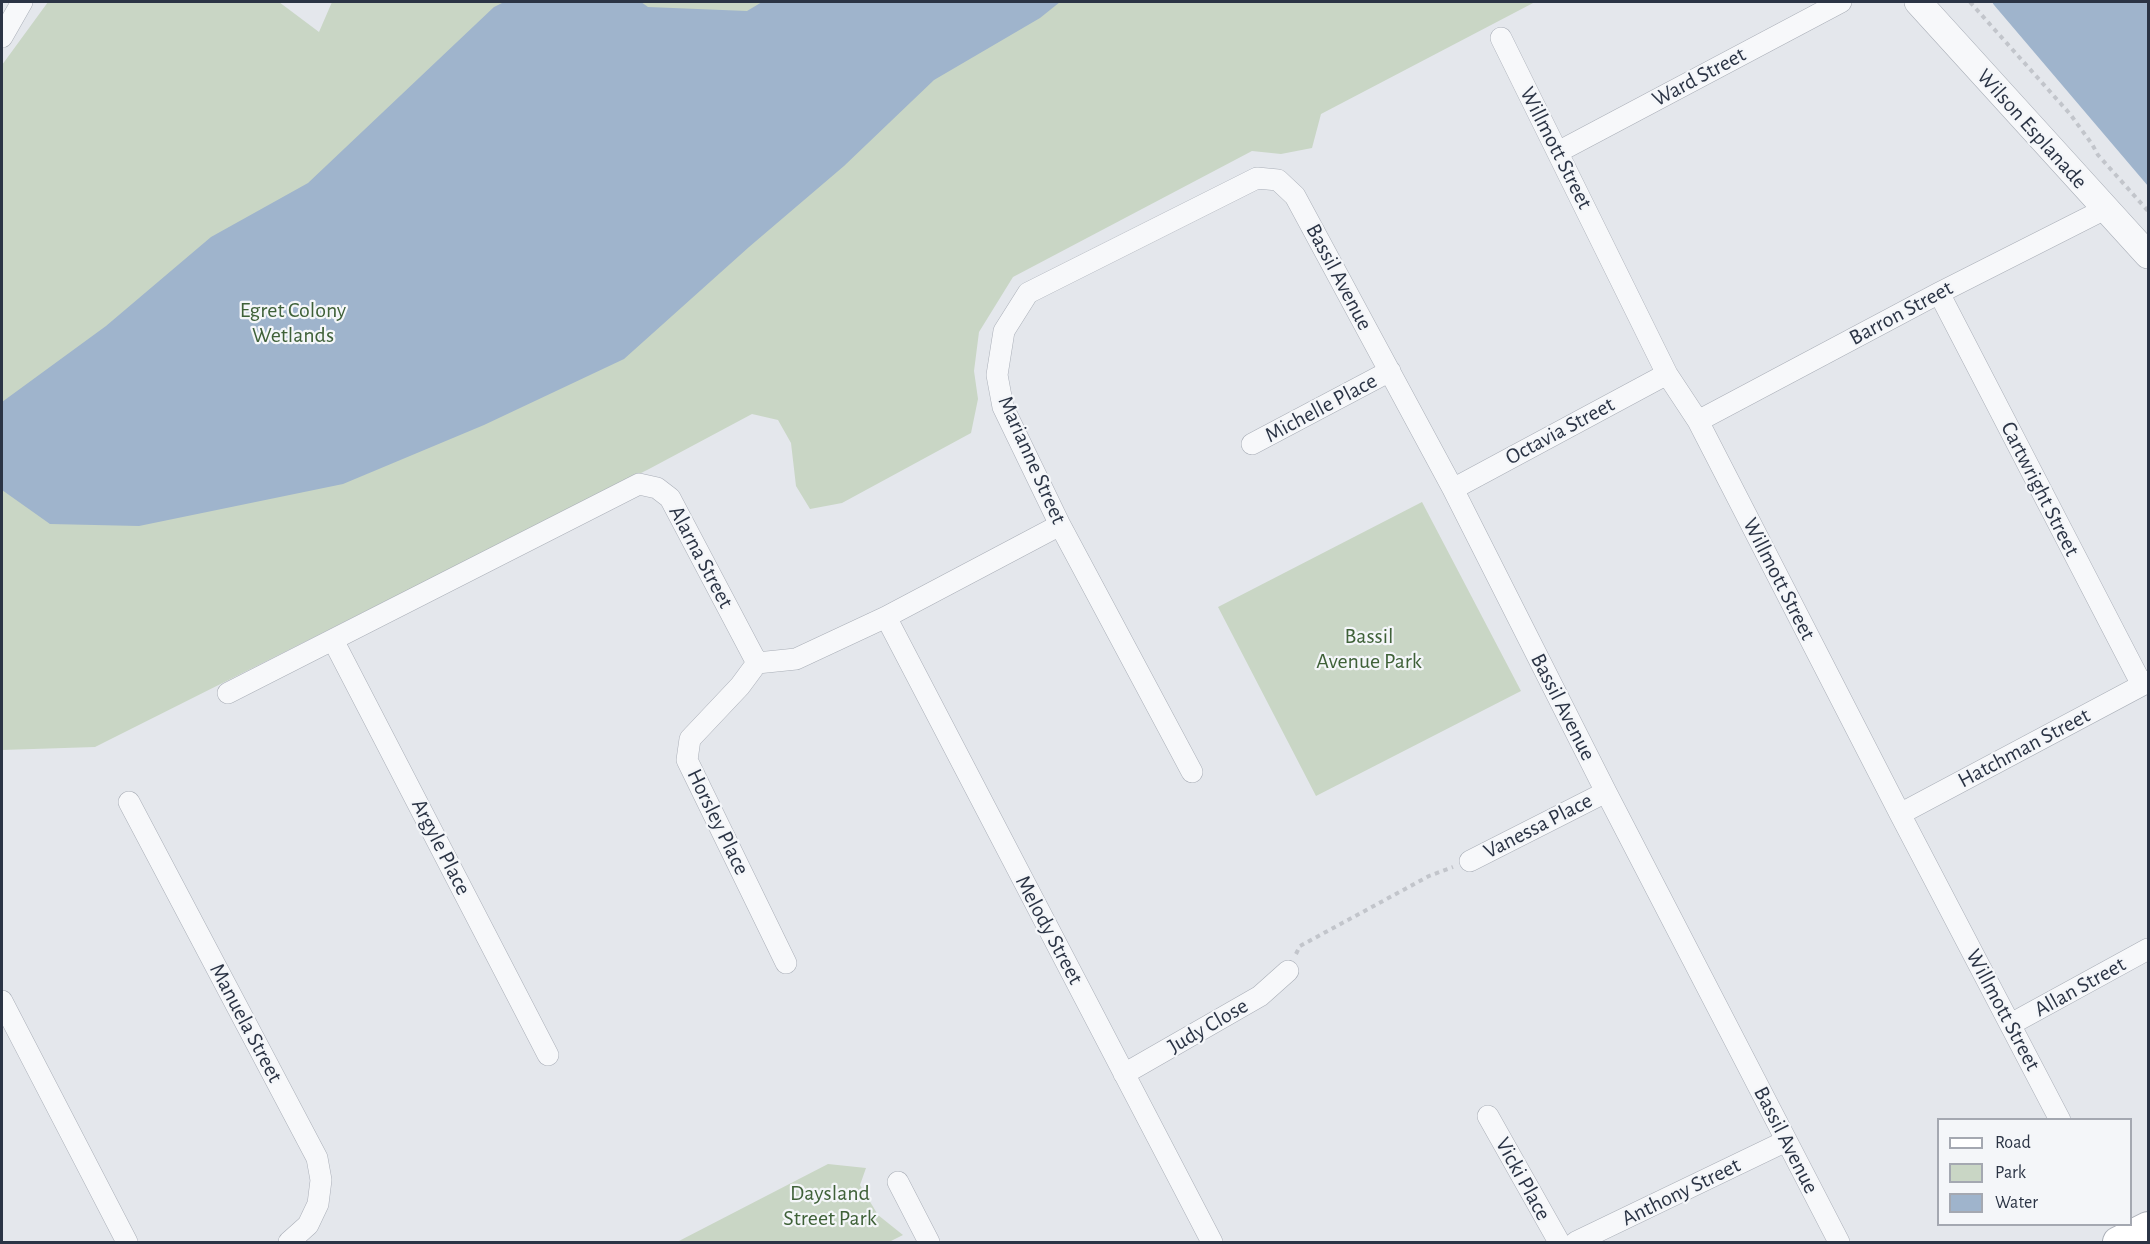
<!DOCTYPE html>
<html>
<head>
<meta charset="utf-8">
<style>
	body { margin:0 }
	#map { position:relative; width:2150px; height:1244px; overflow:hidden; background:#e4e7ec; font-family:"Alegreya Sans",sans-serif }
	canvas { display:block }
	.frame { position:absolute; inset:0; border:3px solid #2b3445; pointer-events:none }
	.legend { position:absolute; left:1937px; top:1118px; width:195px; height:108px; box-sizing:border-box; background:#f4f6f9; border:2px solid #a4a8b1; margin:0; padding:8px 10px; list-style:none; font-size:18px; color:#2b3445 }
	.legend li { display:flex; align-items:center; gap:12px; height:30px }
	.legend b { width:30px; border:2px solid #a4a8b1 }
</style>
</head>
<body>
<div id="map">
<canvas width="2150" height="1244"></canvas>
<div class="frame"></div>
<ul class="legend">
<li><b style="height:8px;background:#fff"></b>Road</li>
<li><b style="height:16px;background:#c9d6c5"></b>Park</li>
<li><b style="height:16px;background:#9fb4cc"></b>Water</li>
</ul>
</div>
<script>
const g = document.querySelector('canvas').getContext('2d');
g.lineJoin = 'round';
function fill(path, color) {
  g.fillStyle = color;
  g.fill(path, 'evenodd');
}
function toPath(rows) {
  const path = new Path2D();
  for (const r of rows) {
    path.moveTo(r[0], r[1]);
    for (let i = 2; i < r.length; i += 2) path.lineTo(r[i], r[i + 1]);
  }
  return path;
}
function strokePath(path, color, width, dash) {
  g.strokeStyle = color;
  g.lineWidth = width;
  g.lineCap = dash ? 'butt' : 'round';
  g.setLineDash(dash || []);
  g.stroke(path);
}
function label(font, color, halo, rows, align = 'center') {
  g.font = font + ' "Alegreya Sans",sans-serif';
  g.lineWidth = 4.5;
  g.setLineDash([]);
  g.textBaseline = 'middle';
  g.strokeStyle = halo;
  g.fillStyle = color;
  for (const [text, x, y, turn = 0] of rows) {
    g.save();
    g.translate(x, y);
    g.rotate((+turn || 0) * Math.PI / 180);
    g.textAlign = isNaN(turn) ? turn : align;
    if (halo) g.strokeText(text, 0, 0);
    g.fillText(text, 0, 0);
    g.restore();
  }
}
const green = toPath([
	[48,2,279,2,319,32,332,2,1535,2,1321,114,1312,148,1281,154,1252,151,1013,277,979,332,974,371,978,399,971,433,842,503,810,509,796,486,791,443,778,420,752,414,649,469,95,747,2,750,2,65],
	[1422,502,1521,691,1316,796,1218,607],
	[828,1164,866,1168,860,1185,878,1215,903,1235,889,1242,677,1242]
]);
const water = toPath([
	[504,2,641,2,648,7,747,11,762,2,1060,2,1040,18,934,80,844,166,749,247,624,359,484,425,343,484,139,526,50,524,2,490,2,402,106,326,211,237,308,183,494,7],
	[1992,2,2148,2,2148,186,1994,5]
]);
const path = toPath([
	[1970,2,2070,114,2092,144,2098,155,2148,211],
	[1296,954,1300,946,1429,876,1453,867]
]);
const minor = toPath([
	[2,37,22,2],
	[1501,38,1667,374,1698,421,1900,814,2060,1120],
	[1558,152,1841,2],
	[1939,293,2142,685],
	[1698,421,1939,293,2105,209],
	[1252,444,1390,371],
	[1453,489,1667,374],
	[886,617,1212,1242],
	[333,640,548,1055],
	[757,663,740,686,690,739,687,760,786,963],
	[228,693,639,484,657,488,670,498,757,663,796,659,886,617,1060,525],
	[1192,772,1060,525,1003,407,997,375,1004,331,1028,293,1257,178,1278,180,1295,196,1453,489,1606,792,1839,1242],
	[129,802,317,1158,321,1180,318,1204,308,1225,289,1242],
	[1900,814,2148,682],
	[1470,861,1606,792],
	[2,1001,127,1242],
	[2011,1024,2148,949],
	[1124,1074,1260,996,1288,971],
	[1488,1116,1559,1242],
	[898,1182,929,1242],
	[1576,1242,1786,1141]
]);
const tertiary = toPath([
	[1918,2,2148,255]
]);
const secondary = toPath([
	[2118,1242,2148,1227]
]);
const streetNames = [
	["Ward Street",1699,77,-28],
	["Wilson Esplanade",2032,129,48],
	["Willmott Street",1556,148,63],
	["Bassil Avenue",1339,277,62],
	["Barron Street",1901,313,-28],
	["Michelle Place",1321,408,-28],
	["Octavia Street",1560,431,-28],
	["Marianne Street",1032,460,66],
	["Cartwright Street",2040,489,63],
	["Alarna Street",701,557,62],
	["Willmott Street",1779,579,63],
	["Bassil Avenue",1563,707,63],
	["Hatchman Street",2024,748,-28],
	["Horsley Place",718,822,64],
	["Vanessa Place",1538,826,-27],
	["Argyle Place",441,847,63],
	["Melody Street",1049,930,62],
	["Allan Street",2080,987,-29],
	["Willmott Street",2003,1010,62],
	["Manuela Street",246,1023,62],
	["Judy Close",1208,1026,-30],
	["Bassil Avenue",1786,1140,63],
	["Vicki Place",1523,1179,61],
	["Anthony Street",1681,1192,-26]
];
const parkNames = [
	["Egret Colony",293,310],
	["Wetlands",293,335],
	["Bassil",1369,636],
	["Avenue Park",1369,661],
	["Daysland",830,1193],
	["Street Park",830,1218]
];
fill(green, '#c9d6c5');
fill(water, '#9fb4cc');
strokePath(minor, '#a9aeb7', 22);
strokePath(tertiary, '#a9aeb7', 28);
strokePath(secondary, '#a9aeb7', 32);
strokePath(path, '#c2c5cb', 4, [4.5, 4.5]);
strokePath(minor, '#f7f8fa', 21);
strokePath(tertiary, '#f7f8fa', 27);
strokePath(secondary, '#fff', 30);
label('22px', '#2b3445', '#f4f6f9', streetNames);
label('22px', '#3f6138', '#f4f6f9', parkNames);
</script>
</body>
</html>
